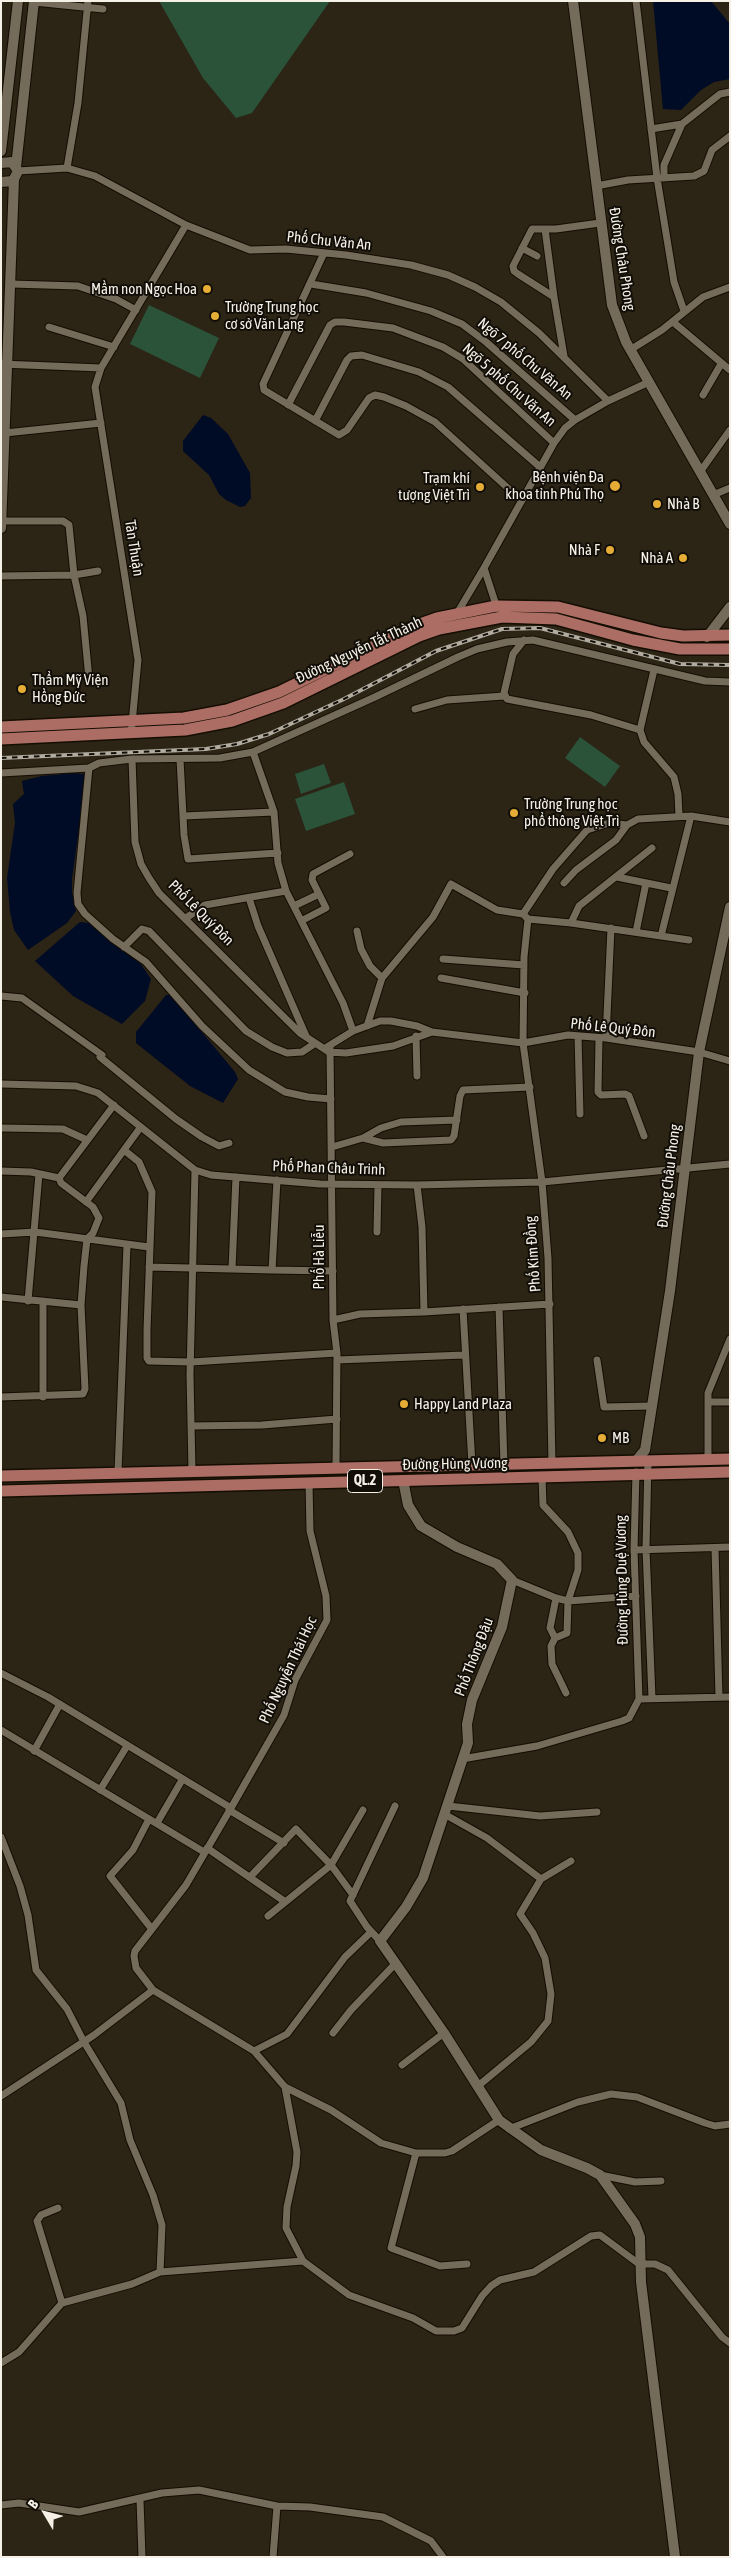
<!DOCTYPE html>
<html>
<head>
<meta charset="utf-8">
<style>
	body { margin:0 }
	#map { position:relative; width:731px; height:2558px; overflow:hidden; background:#2c2415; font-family:"Asap Condensed",sans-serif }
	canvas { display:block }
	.frame { position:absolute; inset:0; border:2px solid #f6f1e7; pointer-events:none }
	.north { position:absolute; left:20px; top:2488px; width:50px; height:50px; -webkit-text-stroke:4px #110e08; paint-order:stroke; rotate:307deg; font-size:14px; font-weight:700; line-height:20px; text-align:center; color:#f6f1e7 }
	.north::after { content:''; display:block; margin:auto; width:18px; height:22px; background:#f6f1e7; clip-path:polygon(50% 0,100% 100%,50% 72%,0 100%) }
</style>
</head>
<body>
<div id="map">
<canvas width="731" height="2558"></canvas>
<div class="frame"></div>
<div class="north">B</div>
</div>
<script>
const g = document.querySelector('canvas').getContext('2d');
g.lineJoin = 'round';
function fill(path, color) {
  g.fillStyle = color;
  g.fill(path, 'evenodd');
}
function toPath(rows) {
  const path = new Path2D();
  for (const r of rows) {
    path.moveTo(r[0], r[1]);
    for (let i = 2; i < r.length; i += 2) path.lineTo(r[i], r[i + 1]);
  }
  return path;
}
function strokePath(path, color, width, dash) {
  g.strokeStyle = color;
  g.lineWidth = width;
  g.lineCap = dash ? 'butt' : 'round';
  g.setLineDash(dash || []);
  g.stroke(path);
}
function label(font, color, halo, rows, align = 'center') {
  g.font = font + ' "Asap Condensed",sans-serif';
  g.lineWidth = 4;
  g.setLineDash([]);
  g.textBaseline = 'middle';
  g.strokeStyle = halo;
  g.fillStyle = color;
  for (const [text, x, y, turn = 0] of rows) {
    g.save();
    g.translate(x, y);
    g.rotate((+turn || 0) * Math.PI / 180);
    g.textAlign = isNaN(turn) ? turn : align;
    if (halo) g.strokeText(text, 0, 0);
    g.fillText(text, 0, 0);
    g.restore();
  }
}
const green = toPath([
	[159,1,330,1,252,113,236,118,203,78],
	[149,305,219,338,200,378,130,344],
	[580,737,620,766,605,787,565,758],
	[324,764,331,783,301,794,295,774],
	[344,782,355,814,306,831,295,799]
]);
const water = toPath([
	[653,1,711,1,730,24,730,79,714,82,701,90,681,110,663,109],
	[203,415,211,418,228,434,250,473,251,498,245,506,240,507,226,500,219,494,209,475,183,451,183,441],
	[73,773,84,774,85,785,72,879,72,892,76,911,67,923,28,950,14,930,10,912,7,878,15,823,13,804,24,794,22,781,42,776],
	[80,922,89,923,137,958,151,979,145,1001,122,1024,73,996,35,961],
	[166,995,171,995,235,1072,238,1079,223,1103,190,1086,136,1043,136,1032]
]);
const street = toPath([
	[636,1,657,178,674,282,684,311],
	[34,2,103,9],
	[651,129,682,124],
	[67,168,78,103,88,1],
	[18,171,67,168,95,176,186,225,250,250,286,249,346,255,411,265,448,275,475,287,501,302,539,333,608,401],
	[664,178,664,165,682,124,720,94,730,92],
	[596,186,628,180,694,176,704,171,712,150,730,136],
	[545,229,554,297],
	[522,248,537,256],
	[324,253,263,384,264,390,339,435,347,430,369,398,375,395,384,397,406,406,435,422,521,500],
	[11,284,78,286,116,299,136,310],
	[311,284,366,293,431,311,462,324,486,342,575,420],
	[673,322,730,370],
	[49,327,114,347],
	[630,350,662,330,703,297,730,287],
	[564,356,554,297,518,274,514,271,513,266,532,229,556,229,600,223],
	[1,364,101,368,186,225],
	[101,368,95,387,138,660,131,734],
	[703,395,721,364],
	[288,405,330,325,335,322,344,322,393,328,443,347,463,359,554,443],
	[315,421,347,360,351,356,362,355,419,372,448,387,540,467],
	[5,433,101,423],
	[700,472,730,430],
	[713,495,730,488],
	[1,521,63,521,69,525,74,575,83,616,89,679],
	[1,576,74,575,98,571],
	[497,608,484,568,554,443,565,428,575,420,608,401,649,382],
	[456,615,484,568],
	[524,640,513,654,504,693,507,699,591,715,640,730],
	[654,670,640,730,644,742,674,777,678,794,679,816],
	[415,709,447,700,504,696],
	[253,752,274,812,278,863,286,891,343,1003,353,1031],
	[132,759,135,842,141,864,149,878,159,893,300,1033,329,1052,346,1053,393,1046,432,1032],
	[180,759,184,835,188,859,278,853],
	[89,768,77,893,78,904,85,914,113,939,146,962,202,1026,249,1070,285,1092,308,1097,331,1099],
	[1,773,89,768,99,763,132,759,220,758,253,752,375,697,458,657,477,649,507,642,533,640,705,681,730,682],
	[184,816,274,812],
	[617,877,671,888],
	[564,883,576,870,616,840,627,825,638,819,691,816,730,822],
	[249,898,258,926,306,1036],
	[294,906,319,894],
	[523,914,553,869,587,830,609,823,627,825],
	[186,918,205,905,286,891],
	[528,919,524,957,523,1043,542,1182,548,1258,552,1464],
	[303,920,326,908,312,880,313,874,350,854],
	[571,923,579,906,652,848],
	[357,931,361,949,370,966,382,978],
	[636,932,646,883],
	[661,936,691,816],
	[124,947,142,929,149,931,246,1031,272,1047,287,1053,302,1052,314,1044],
	[443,959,524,965],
	[441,978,525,993],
	[1,996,22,998,102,1055],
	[367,1026,382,978,433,917,451,884,497,910,523,914,528,919,571,923,689,940],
	[416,1036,417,1076],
	[578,1036,580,1114],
	[599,1038,598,1092,601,1095,625,1094,629,1096,644,1136],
	[606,1038,611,928],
	[330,1046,333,1320,337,1353,336,1468],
	[327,1047,353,1031,380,1021,391,1021,417,1026,432,1032,523,1043,568,1035,606,1038,699,1052,730,1061],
	[100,1057,176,1119,202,1137,219,1146,229,1143],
	[1,1084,76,1086,98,1093,195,1170,211,1175,320,1184,417,1185,542,1182,730,1164],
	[1,1128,63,1129,87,1140],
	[363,1138,383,1143,451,1140,454,1136,460,1096,463,1090,530,1087],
	[332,1147,363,1138,381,1128,401,1122,457,1120],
	[124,1150,139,1162,152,1192,147,1330,147,1358,149,1361,191,1362,337,1353],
	[1,1171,31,1172,59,1178,61,1183,93,1207,99,1218,93,1233,87,1239,84,1266,81,1305,85,1389,83,1394,1,1397],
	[59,1178,114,1105],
	[417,1185,422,1227,424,1312],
	[86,1202,140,1128],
	[377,1232,378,1185],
	[1,1234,35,1232,149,1247],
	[149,1267,272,1270,277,1180],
	[232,1269,236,1177],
	[272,1270,333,1271],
	[1,1297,81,1305],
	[28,1301,39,1174],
	[43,1301,43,1397],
	[499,1307,504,1465],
	[463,1309,472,1465],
	[333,1320,360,1314,424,1312,550,1304],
	[337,1360,464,1355],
	[597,1360,604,1407,652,1406],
	[708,1402,730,1402],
	[191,1426,262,1425,337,1419],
	[708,1460,708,1393,730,1339],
	[648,1461,646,1549,652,1698],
	[192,1471,190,1375,195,1170],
	[118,1472,127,1245],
	[636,1472,634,1550,639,1699],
	[542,1477,543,1505,568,1532,578,1553,578,1570,568,1601,567,1633,555,1638,551,1646,552,1664,566,1693],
	[309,1482,310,1531,326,1596,327,1620,295,1680,284,1715,231,1808,186,1885,135,1951,134,1956,136,1968,153,1990,254,2051,285,2087,331,2110,381,2143,416,2153,445,2153,452,2151,499,2120],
	[715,1548,719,1697],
	[634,1550,730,1547],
	[512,1580,556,1598,568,1601,636,1596],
	[555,1638,550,1628,556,1598],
	[1,1673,48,1697,231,1808],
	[639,1699,730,1697],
	[1,1730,204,1852],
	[34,1751,60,1704],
	[462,1759,537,1746,622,1721,629,1718,639,1699],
	[100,1790,127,1746],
	[448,1806,540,1816,597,1812],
	[229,1810,284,1843],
	[446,1815,487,1838,541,1879],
	[149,1819,133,1850,110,1876,151,1928],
	[157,1823,182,1780],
	[1,1837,20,1886,28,1915,36,1970,67,2009,84,2042,121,2103,130,2140,153,2195,162,2225,160,2272],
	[207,1848,284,1901],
	[250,1877,296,1829,331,1865,353,1895],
	[268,1916,331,1865,363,1810],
	[380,1941,367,1927,350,1901,395,1806],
	[333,2033,351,2010,395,1964],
	[254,2051,287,2034,345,1957,371,1932],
	[402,2065,444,2033],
	[478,2086,531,2042,548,2021,551,1994,545,1958,533,1933,520,1914,541,1879,571,1861],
	[285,2087,297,2152,296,2166,287,2207,286,2228,303,2261,349,2295,413,2318,436,2331,454,2331,462,2328,482,2296,491,2286,500,2280,534,2272,591,2236,600,2235,639,2264,655,2264,668,2270,722,2337,730,2343],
	[1,2096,94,2035,153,1990],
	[509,2129,578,2102,611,2094,637,2097,705,2123,715,2126,730,2124],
	[416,2153,391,2248,440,2266,467,2264],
	[600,2175,635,2182,661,2181],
	[58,2208,41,2215,37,2221,62,2303],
	[1,2363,19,2352,62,2303,132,2284,160,2272,303,2261],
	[140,2500,142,2557],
	[1,2505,19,2503,79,2512,162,2493,199,2490,277,2506,310,2507,383,2517,431,2541,443,2557],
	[273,2557,277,2506]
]);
const secondary = toPath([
	[573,1,612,305,626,342,730,524],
	[1,151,18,1],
	[1,163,12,162,18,171,13,181,1,182],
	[16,167,34,1],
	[1,528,14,180],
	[707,637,730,607],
	[636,1461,645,1450,652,1406,670,1291,699,1052,730,907],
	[403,1480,408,1505,421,1526,457,1547,497,1564,512,1580,502,1627,472,1700,467,1724,468,1743,423,1878,406,1907,380,1941,444,2033,499,2120,541,2150,587,2168,600,2175,635,2224,640,2237,641,2282,675,2557]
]);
const primary = toPath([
	[1,727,184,718,227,710,279,692,417,625,437,618,496,606,558,607,661,633,683,636,730,635],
	[1,739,185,730,232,721,283,703,419,636,439,629,502,617,556,619,633,640,680,649,730,649],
	[1,1476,730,1459],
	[1,1491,730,1472]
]);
const rail = toPath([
	[1,758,206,749,237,744,269,734,344,699,436,651,502,629,540,628,680,664,730,665]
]);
const markers = [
	[207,289,5,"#e5ad35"],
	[215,316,5,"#e5ad35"],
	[615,486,6,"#e5ad35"],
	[480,487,5,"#e5ad35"],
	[657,504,5,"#e5ad35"],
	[610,550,5,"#e5ad35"],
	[683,558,5,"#e5ad35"],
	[22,689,5,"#e5ad35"],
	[514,813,5,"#e5ad35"],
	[404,1404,5,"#e5ad35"],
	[602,1438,5,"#e5ad35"]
];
const shields = [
	[365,1481,35]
];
const shieldNames = [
	["QL.2",365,1481]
];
const streetNames = [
	["Phố Chu Văn An",329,241,6],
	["Đường Châu Phong",622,259,81],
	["Ngõ 7 phố Chu Văn An",525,359,40],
	["Ngõ 5 phố Chu Văn An",509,385,41],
	["Tân Thuận",134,548,81],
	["Đường Nguyễn Tất Thành",359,650,-25],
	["Phố Lê Quý Đôn",201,913,45],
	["Phố Lê Quý Đôn",613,1028,6],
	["Phố Phan Châu Trinh",329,1168,2],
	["Đường Châu Phong",669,1176,-83],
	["Phố Kim Đồng",533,1254,-94],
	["Phố Hà Liễu",319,1257,-90],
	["Đường Hùng Vương",455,1464,-1],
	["Đường Hùng Duệ Vương",622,1580,-91],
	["Phố Thông Đậu",474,1657,-69],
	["Phố Nguyễn Thái Học",288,1670,-65]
];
const poiNames = [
	["Mầm non Ngọc Hoa",197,289,"right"],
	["Trường Trung học",225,307],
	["cơ sở Văn Lang",225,324],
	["Bệnh viện Đa",604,477,"right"],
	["khoa tỉnh Phú Thọ",604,494,"right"],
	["Trạm khí",470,478,"right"],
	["tượng Việt Trì",470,495,"right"],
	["Nhà B",667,504],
	["Nhà F",600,550,"right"],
	["Nhà A",673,558,"right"],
	["Thẩm Mỹ Viện",32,680],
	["Hồng Đức",32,697],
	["Trường Trung học",524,804],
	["phổ thông Việt Trì",524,821],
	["Happy Land Plaza",414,1404],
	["MB",612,1438]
];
fill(green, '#2a533a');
fill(water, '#000b26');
strokePath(street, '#140d02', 9);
strokePath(secondary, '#140d02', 12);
strokePath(primary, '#140d02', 14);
strokePath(street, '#746b5a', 7);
strokePath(secondary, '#746b5a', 10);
strokePath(primary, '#ac6e64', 11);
strokePath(rail, '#b2aca0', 4);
strokePath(rail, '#110e08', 2, [5.5]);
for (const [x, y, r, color] of markers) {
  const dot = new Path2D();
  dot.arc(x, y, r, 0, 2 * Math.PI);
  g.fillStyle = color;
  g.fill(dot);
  strokePath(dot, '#110e08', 2);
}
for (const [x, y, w] of shields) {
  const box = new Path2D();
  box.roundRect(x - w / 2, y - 11.5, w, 23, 4);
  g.fillStyle = '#110e08';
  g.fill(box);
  strokePath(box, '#f6f1e7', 1);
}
label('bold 14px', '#f6f1e7', null, shieldNames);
label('15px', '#f6f1e7', '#110e08', streetNames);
label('15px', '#f6f1e7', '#110e08', poiNames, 'left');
</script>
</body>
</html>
